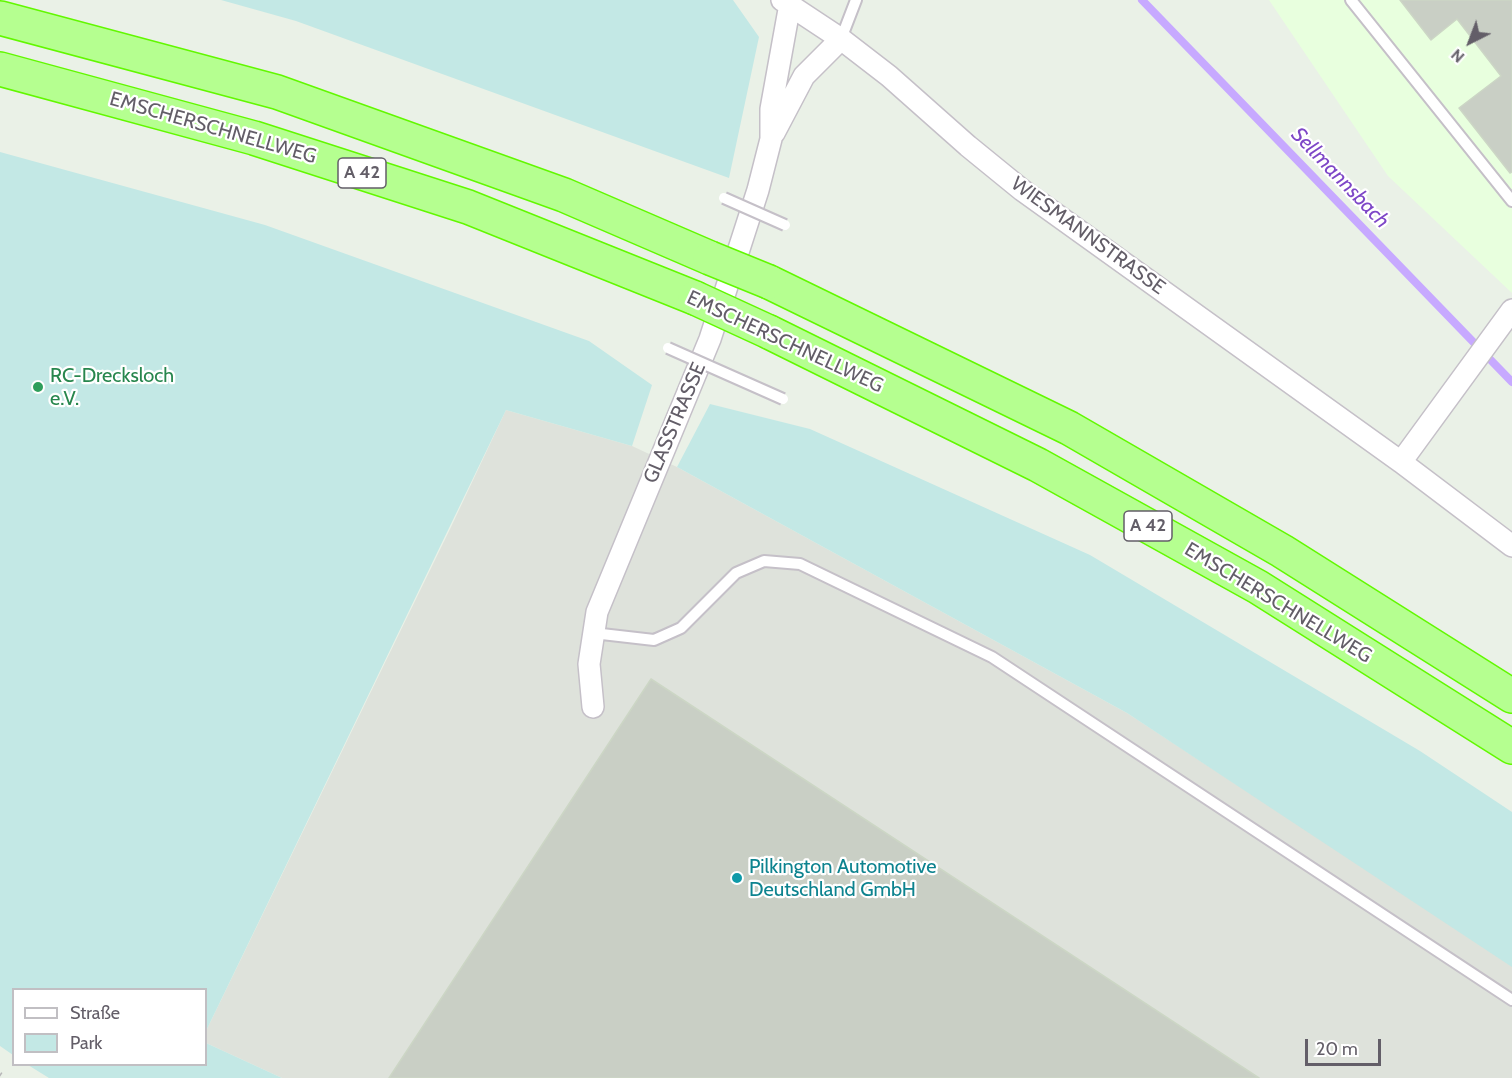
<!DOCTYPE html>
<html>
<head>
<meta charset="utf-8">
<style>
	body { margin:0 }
	#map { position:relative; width:1512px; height:1078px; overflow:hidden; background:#eaf1e7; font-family:Cabin,sans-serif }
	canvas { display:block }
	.legend { position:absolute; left:12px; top:988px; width:195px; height:78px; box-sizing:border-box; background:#fff; border:2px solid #c1bfc3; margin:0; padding:8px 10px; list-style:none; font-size:18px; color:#635e68 }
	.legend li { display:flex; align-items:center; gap:12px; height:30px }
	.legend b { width:30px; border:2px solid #c1bfc3 }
	.north { position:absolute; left:1440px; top:12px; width:60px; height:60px; -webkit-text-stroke:4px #fff; paint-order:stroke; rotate:222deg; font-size:16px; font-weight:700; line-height:24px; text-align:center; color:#635e68 }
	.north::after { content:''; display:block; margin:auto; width:21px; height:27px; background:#635e68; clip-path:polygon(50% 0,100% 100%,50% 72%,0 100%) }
	.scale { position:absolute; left:1305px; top:1039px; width:76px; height:27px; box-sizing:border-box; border:3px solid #635e68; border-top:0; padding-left:8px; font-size:18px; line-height:21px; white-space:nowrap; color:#635e68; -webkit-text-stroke:4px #fff; paint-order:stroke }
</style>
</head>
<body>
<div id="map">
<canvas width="1512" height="1078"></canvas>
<ul class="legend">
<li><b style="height:8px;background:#fff"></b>Straße</li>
<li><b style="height:16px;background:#c3e8e5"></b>Park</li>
</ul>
<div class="north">N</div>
<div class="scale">20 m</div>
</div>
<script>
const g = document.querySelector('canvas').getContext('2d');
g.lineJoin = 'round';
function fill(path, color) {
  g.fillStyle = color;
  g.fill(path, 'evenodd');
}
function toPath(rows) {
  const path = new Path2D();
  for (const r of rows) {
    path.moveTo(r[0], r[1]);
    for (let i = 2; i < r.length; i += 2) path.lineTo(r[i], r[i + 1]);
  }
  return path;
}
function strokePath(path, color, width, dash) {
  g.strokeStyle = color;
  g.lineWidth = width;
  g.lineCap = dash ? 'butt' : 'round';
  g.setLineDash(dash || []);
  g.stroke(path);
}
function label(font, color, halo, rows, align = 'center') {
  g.font = font + ' Cabin,sans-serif';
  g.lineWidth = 4.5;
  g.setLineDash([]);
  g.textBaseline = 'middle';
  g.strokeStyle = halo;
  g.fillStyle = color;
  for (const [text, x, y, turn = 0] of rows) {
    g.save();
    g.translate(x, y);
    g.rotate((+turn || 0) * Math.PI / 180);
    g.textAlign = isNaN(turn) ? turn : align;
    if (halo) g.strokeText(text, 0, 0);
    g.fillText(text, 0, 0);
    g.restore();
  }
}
const commercial = toPath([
	[1269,0,1512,0,1512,293,1388,176]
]);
const industrial = toPath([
	[506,410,632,446,677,467,1127,713,1512,964,1512,1078,282,1078,206,1043,206,1031,451,527]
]);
const green = toPath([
	[221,0,733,0,759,37,729,178,296,21],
	[0,152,265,225,589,341,652,385,632,446,506,410,206,1031,206,990,14,990,13,1055,0,1046],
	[710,404,810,429,1090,555,1420,751,1512,812,1512,967,1127,713,677,467],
	[206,1043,282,1078,49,1078,28,1065,206,1064]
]);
const stream = toPath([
	[1142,0,1512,382]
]);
const building = toPath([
	[1400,0,1512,0,1512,172,1510,173,1459,108,1501,76,1457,19,1431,40,1400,0],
	[651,679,1259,1078,389,1078,651,679]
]);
const service = toPath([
	[1351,0,1512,201],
	[841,39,856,0],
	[593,633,654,640,681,628,736,573,764,561,800,564,992,657,1512,1000]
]);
const minor = toPath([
	[782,0,841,39,889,76,968,146,1022,190,1401,462,1512,546],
	[774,133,804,76,841,39],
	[1401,462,1512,310],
	[593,707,589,664,597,612,710,339,758,190,771,139,771,109,790,4]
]);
const motorway = toPath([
	[0,18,277,92,564,195,710,258],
	[0,69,254,138,468,207,695,298],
	[769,282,1069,428,1282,551,1512,696],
	[769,332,1038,465,1258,587,1512,747]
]);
const rail = toPath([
	[0,1074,6,1078]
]);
const serviceBridge = toPath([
	[724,198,785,225],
	[668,348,783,399]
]);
const motorwayBridge = toPath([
	[710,258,769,282],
	[695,298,769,332]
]);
const markers = [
	[38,387,6,"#2e9e5b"],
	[737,878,6,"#0f9aa8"]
];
const shields = [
	[362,173,48],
	[1148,526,48]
];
const shieldNames = [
	["A 42",362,173],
	["A 42",1148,526]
];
const streetNames = [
	["EMSCHERSCHNELLWEG",213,128,16],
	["WIESMANNSTRASSE",1088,236,36],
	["EMSCHERSCHNELLWEG",785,342,25],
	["GLASSTRASSE",675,423,-67],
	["EMSCHERSCHNELLWEG",1278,603,31]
];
const leisureNames = [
	["RC-Drecksloch",50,376],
	["e.V.",50,399]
];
const cultureNames = [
	["Pilkington Automotive",749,867],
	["Deutschland GmbH",749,890]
];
const waterNames = [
	["Sellmannsbach",1340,178,46]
];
fill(commercial, '#e8ffde');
fill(industrial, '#dee2db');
fill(green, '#c3e8e5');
strokePath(stream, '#c7a9ff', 8);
fill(building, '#c9cfc5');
strokePath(building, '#ccd6c5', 1.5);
strokePath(service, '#c5c0c8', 14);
strokePath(minor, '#c5c0c8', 24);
strokePath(motorway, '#62f800', 36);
strokePath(service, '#fff', 10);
strokePath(minor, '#fff', 21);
strokePath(motorway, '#b5ff90', 33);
strokePath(rail, '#b6b5b7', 4.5, [1.5, 8]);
strokePath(serviceBridge, '#c5c0c8', 14, []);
strokePath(motorwayBridge, '#62f800', 36, []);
strokePath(serviceBridge, '#fff', 10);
strokePath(motorwayBridge, '#b5ff90', 33);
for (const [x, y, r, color] of markers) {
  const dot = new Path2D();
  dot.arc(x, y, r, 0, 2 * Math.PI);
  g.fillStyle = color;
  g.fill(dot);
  strokePath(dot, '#fff', 2);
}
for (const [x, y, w] of shields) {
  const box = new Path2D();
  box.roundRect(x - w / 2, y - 15, w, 30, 4.5);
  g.fillStyle = '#fff';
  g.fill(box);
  strokePath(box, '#635e68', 1.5);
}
label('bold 18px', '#635e68', null, shieldNames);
label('20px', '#635e68', '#fff', streetNames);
label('20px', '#27864d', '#fff', leisureNames, 'left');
label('20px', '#0d838f', '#fff', cultureNames, 'left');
label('italic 21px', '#7e47c7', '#fff', waterNames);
</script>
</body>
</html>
